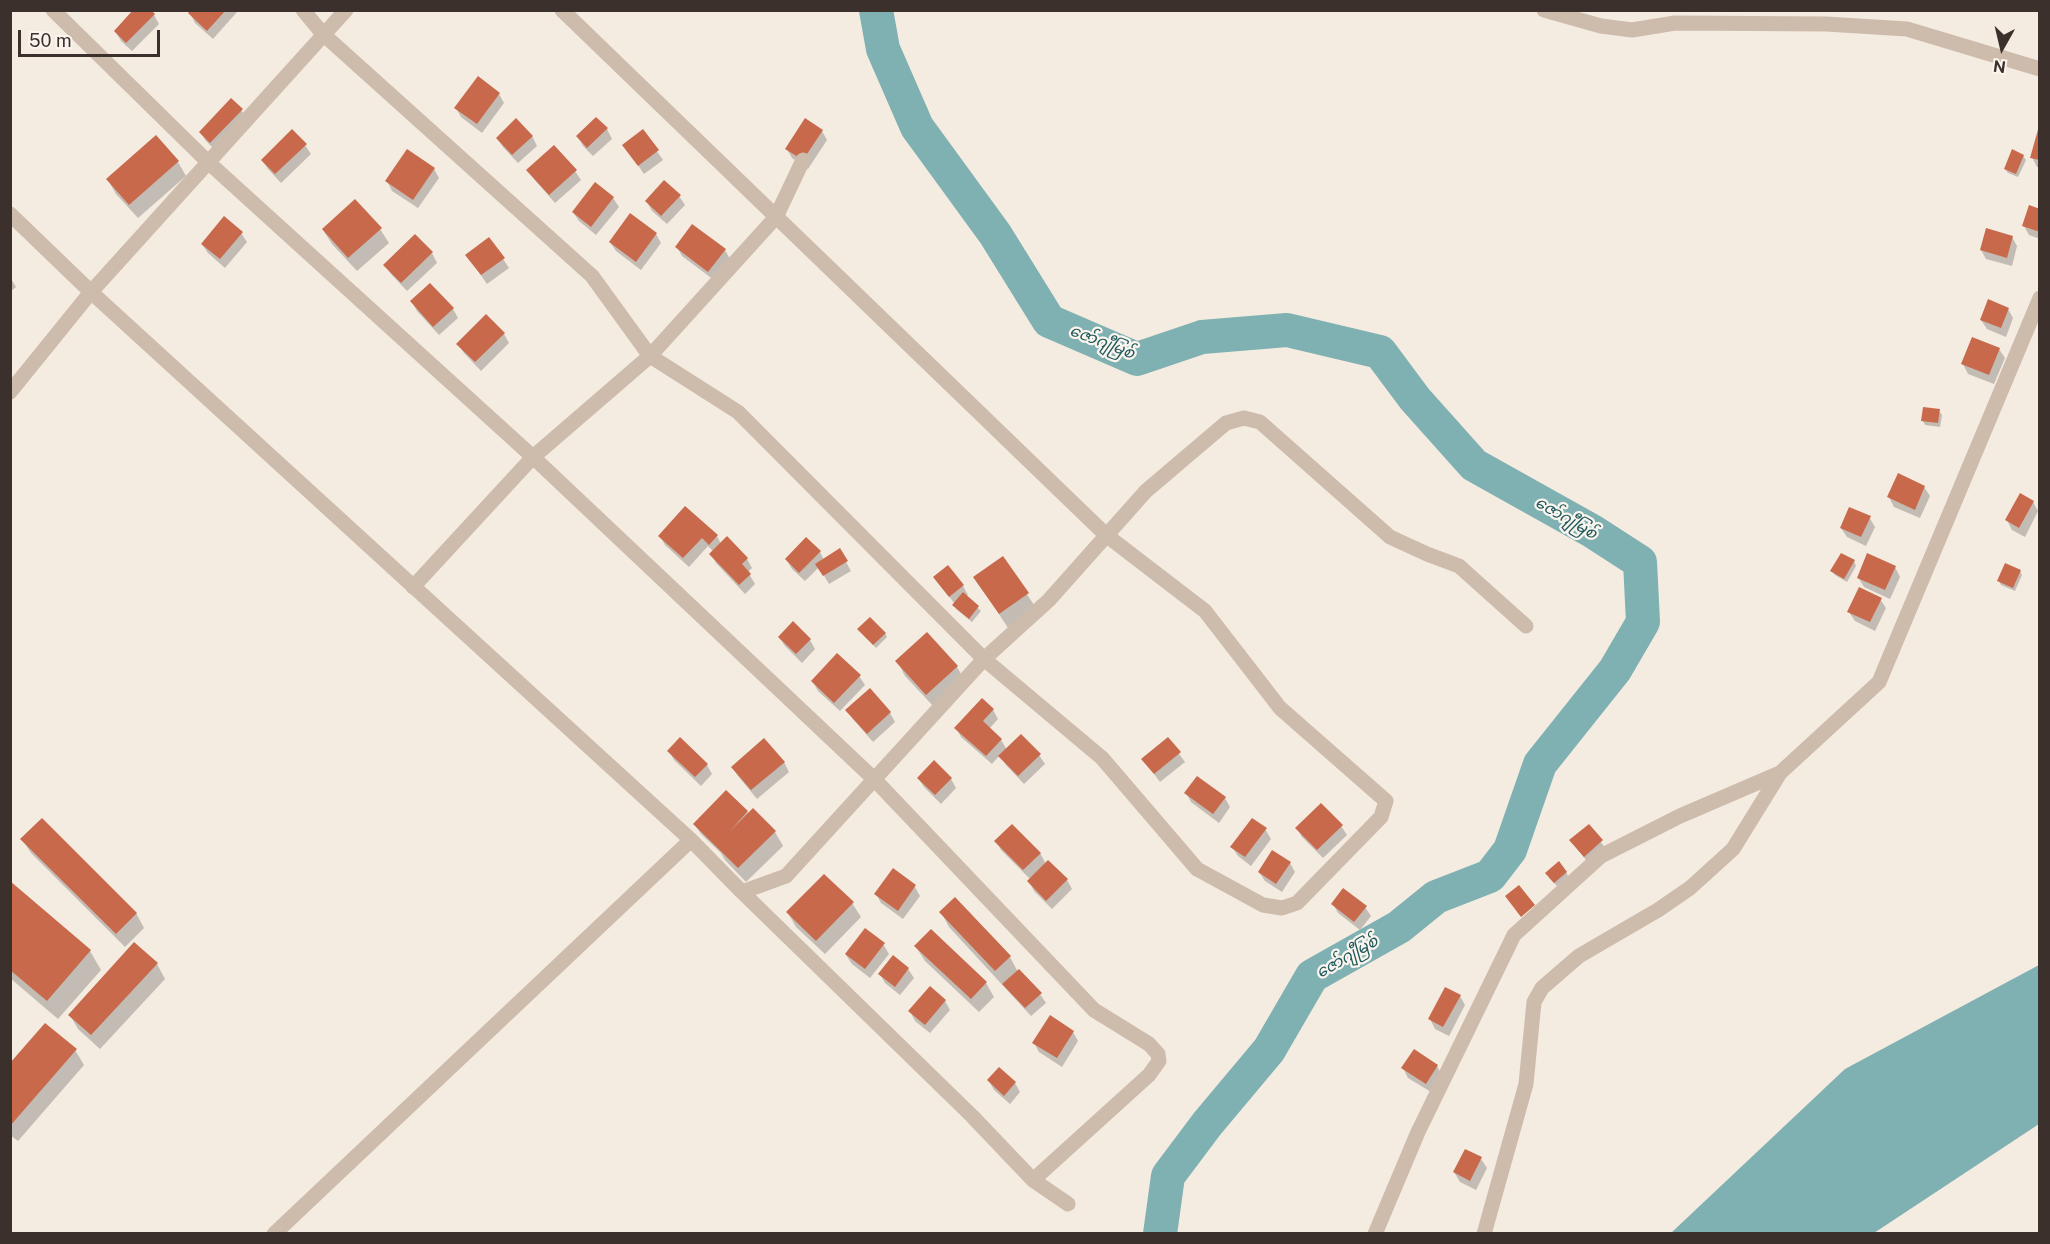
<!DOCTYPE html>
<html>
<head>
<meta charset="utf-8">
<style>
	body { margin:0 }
	#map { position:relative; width:2050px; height:1244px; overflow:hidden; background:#f4ebe1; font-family:"Public Sans",sans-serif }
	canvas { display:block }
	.frame { position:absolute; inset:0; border:12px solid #3b302b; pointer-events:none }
	.north { position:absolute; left:1972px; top:18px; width:60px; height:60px; -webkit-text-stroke:4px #fbf5ee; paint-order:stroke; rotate:188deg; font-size:16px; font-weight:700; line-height:24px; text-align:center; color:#3b302b }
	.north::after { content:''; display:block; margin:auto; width:21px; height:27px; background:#3b302b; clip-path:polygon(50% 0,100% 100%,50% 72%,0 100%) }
	.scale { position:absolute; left:18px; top:30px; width:142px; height:27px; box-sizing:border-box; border:3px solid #3b302b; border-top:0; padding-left:8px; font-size:18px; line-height:21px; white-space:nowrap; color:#3b302b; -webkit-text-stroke:4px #fbf5ee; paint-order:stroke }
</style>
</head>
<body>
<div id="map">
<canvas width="2050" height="1244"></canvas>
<div class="frame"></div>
<div class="north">N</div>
<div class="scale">50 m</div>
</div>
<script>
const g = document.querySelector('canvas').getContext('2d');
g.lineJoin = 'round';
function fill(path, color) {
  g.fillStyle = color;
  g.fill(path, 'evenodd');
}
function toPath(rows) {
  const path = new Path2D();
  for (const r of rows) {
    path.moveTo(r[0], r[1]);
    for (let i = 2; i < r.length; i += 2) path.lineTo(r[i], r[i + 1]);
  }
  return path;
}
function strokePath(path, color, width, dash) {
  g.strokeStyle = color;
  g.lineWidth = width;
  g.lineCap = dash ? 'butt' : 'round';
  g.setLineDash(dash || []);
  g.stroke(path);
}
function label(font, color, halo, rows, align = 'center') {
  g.font = font + ' "Public Sans","Noto Sans Myanmar",sans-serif';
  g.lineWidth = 4.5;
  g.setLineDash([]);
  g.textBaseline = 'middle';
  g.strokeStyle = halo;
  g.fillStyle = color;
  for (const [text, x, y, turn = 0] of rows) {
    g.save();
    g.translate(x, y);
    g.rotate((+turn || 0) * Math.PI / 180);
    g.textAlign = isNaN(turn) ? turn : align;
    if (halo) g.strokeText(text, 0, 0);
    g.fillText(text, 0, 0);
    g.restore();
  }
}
const water = toPath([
	[2039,965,2039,1124,1874,1233,1671,1233,1845,1069]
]);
const shadow = toPath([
	[193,10,236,10,237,12,213,39,195,23,190,13],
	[154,15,159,24,132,51,121,41,115,31],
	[499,94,504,103,482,133,461,117,456,108],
	[241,110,247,119,216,151,206,141,200,132],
	[596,119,607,129,612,139,593,156,583,146,578,136],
	[2040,129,2040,167,2037,167,2032,157],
	[643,131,663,160,644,174,624,145],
	[822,131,827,140,808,169,792,158,787,149],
	[532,136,537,146,518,163,503,147,497,138],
	[305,145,311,154,281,183,268,169,262,160],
	[2023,156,2026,160,2018,177,2008,173,2005,169],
	[178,162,186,176,138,218,116,194,108,180],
	[434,169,439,178,418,208,392,191,387,181],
	[528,170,575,171,581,180,555,203,534,179],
	[679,196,685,205,667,224,652,211,647,202],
	[613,198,619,207,596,235,579,221,573,212],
	[2040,210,2040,239,2029,235,2024,226],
	[380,229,389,243,357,271,332,244,323,230],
	[241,233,247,242,225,268,208,253,202,244],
	[656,234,661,243,641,270,616,251,610,242],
	[2012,237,2017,246,2012,266,1986,259,1981,250],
	[677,247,725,250,730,259,714,280,682,256],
	[432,253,437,263,407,291,391,274,385,265],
	[503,259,509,268,487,284,473,264],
	[10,277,16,287,10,292],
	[412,302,453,309,458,318,439,335,417,311],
	[2008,309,2013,318,2006,337,1987,329,1981,320],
	[504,334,509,343,481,371,464,353,458,344],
	[1999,349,2005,358,1994,384,1968,374,1963,364],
	[1939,411,1942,415,1940,427,1925,425,1923,421],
	[1924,487,1930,496,1920,518,1894,507,1889,497],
	[2033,502,2038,511,2025,537,2012,530,2007,520],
	[1869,517,1875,527,1866,546,1847,537,1841,528],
	[660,536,717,536,721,544,747,559,752,568,748,572,755,584,745,594,716,563,711,554,713,551,708,546,689,567,665,545],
	[840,551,851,571,829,584,819,567,805,581,792,569,786,559,820,552,824,560],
	[1003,558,1036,608,1008,628,975,577],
	[1854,561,1856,566,1847,582,1835,575,1832,571],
	[948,567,963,586,968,595,966,597,981,611,972,622,956,609,955,604,941,586],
	[1895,567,1900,577,1890,599,1864,587,1858,577],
	[2020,571,2022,575,2015,591,2001,585,1999,581],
	[1880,599,1886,608,1875,631,1855,621,1849,612],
	[859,629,885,633,887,637,876,648],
	[927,634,957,667,965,681,935,708,905,676,897,661],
	[779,637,810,640,815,649,802,663,785,646],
	[859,676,865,685,840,711,818,691,813,682],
	[982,700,993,710,998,719,989,729,1001,740,1007,750,1039,755,1045,764,1024,784,1006,765,1000,755,992,764,961,737,956,728],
	[847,710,890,713,895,722,873,742,853,719],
	[1168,739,1185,762,1160,782,1143,759],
	[669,751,707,765,712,774,701,786,674,760],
	[784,762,789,772,757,799,738,776,732,767],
	[918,778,951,779,956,788,941,804,924,787],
	[1186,793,1225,798,1230,807,1219,823,1191,802],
	[747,812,775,832,783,846,746,882,725,860,721,853,701,834,695,825],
	[1341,826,1347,835,1323,858,1302,837,1297,828],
	[1588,826,1607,850,1590,865,1571,841],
	[1265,829,1271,839,1251,866,1238,856,1232,847],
	[22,839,136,913,144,928,125,947,31,853],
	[996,841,1040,853,1046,864,1067,880,1072,889,1052,909,1034,891,1029,881,1031,880,1001,850],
	[1290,863,1295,872,1282,892,1265,881,1259,872],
	[893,871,915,887,920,896,903,919,881,903,876,894],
	[1566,872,1568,876,1557,886,1549,878],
	[10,883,90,951,101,970,58,1019,10,978],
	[852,903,861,917,825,954,796,927,788,913],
	[1333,904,1365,907,1371,916,1360,930,1338,913],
	[941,912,1010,957,1018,972,1040,994,1046,1003,1031,1016,949,927],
	[883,944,889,954,870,978,852,964,846,955],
	[916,947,986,983,994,997,979,1012,925,961],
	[157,964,165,979,100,1049,78,1029,70,1015],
	[908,969,914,978,900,995,885,983,880,974],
	[1460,996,1465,1005,1449,1036,1435,1029,1430,1019],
	[945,1001,950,1010,930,1033,915,1021,910,1011],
	[1073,1032,1078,1041,1062,1067,1039,1052,1034,1043],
	[75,1050,84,1065,18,1141,10,1135,10,1066],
	[1437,1066,1442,1075,1431,1092,1408,1078,1403,1068],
	[989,1081,1015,1083,1020,1092,1010,1104,994,1090],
	[1481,1159,1487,1168,1476,1190,1460,1182,1454,1172]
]);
const river = toPath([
	[876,10,883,49,917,127,995,234,1049,321,1137,359,1202,337,1287,330,1380,352,1415,399,1474,465,1592,531,1640,562,1643,622,1615,670,1540,764,1510,850,1490,876,1436,897,1399,927,1312,976,1269,1050,1207,1124,1168,1176,1160,1234]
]);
const building = toPath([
	[133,10,151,10,155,14,126,43,114,31],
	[191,10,226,10,207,31,188,13],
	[478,76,500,93,477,124,454,108],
	[231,98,243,109,210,143,199,132],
	[596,117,608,128,587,148,576,136],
	[516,118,533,136,512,155,496,138],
	[805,118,823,130,803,160,785,149],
	[2039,126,2040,126,2040,160,2030,158],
	[292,129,307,144,275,174,261,160],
	[643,129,659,150,638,166,622,145],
	[156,135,179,161,129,205,106,179],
	[554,145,577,170,549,195,526,170],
	[407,149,435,168,413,200,385,181],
	[2012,149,2024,155,2016,174,2004,169],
	[664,180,681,195,661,216,645,201],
	[595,182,614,197,591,227,572,212],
	[355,199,382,228,348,258,322,229],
	[2029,205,2040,209,2040,232,2022,226],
	[630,213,657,233,636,262,609,242],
	[224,216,243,232,220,259,201,244],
	[692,224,726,249,708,272,675,247],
	[1986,228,2013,236,2007,258,1980,250],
	[415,234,433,252,401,283,383,265],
	[489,237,505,258,481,275,465,255],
	[430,283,454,308,433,327,410,301],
	[1988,299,2009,308,2001,328,1980,320],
	[486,314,505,333,475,362,456,344],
	[1972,337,2000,348,1989,375,1961,364],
	[1923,407,1940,409,1938,423,1921,421],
	[1898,473,1925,486,1915,510,1887,497],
	[2020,493,2034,501,2019,528,2005,520],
	[685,506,718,535,709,545,702,538,683,558,658,536],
	[1849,507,1871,516,1861,537,1840,528],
	[727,536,748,558,742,564,751,574,739,585,709,554],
	[806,537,821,551,799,573,785,559],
	[840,548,848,561,823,576,815,564],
	[1841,553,1855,560,1844,579,1830,571],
	[1867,553,1896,566,1885,590,1857,578],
	[1003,556,1029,593,999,614,973,577],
	[2005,563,2021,570,2013,588,1997,581],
	[948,565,964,585,949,597,933,577],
	[1859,587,1882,598,1870,622,1847,612],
	[963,592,979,606,969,619,952,605],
	[870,617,886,633,873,645,857,629],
	[793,621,811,639,796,654,778,637],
	[927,632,958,666,926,695,895,661],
	[837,653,861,675,834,703,811,681],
	[870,688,891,712,867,734,845,710],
	[982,698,994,709,983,721,1002,739,986,756,954,728],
	[1021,734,1041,754,1018,776,998,756],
	[680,737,708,764,695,777,667,751],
	[1168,737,1181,752,1154,774,1141,759],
	[764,738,785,762,751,790,731,767],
	[934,760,952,778,935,795,917,778],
	[1197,776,1226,797,1213,814,1184,793],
	[726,790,748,811,730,831,753,808,776,831,738,868,693,824],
	[1321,803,1343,825,1317,850,1295,828],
	[42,818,137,913,116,934,20,839],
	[1252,818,1267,828,1245,857,1230,847],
	[1012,824,1041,853,1023,870,994,841],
	[1589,824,1603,840,1584,857,1569,840],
	[1272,850,1291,862,1276,884,1258,872],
	[1048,860,1068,879,1046,901,1027,881],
	[1559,861,1567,872,1554,883,1545,873],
	[893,868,916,885,898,911,874,894],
	[824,874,854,902,816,941,786,912],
	[10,881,91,950,47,1001,10,970],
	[1519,885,1535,905,1521,917,1505,896],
	[1343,888,1367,906,1354,922,1331,904],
	[955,897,1011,956,995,971,939,912],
	[865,928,885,943,865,969,845,954],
	[931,929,987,982,971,999,914,946],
	[134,942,158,963,91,1035,68,1015],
	[893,955,909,968,895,987,878,974],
	[1019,969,1042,993,1025,1008,1002,984],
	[930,986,946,1000,925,1025,908,1011],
	[1445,987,1461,995,1443,1027,1428,1019],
	[1050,1015,1074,1031,1057,1058,1032,1043],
	[45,1023,77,1049,10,1126,10,1063],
	[1414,1049,1438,1065,1426,1084,1401,1068],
	[999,1067,1016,1082,1004,1096,987,1080],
	[1465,1149,1482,1157,1470,1181,1453,1172]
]);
const street = toPath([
	[53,10,208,162,533,457,874,779,1094,1010,1149,1044,1158,1054,1159,1061,1149,1075,1033,1180],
	[303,10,323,34,592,276,650,356,738,412,984,659,1102,758,1197,869,1263,905,1282,908,1297,903,1381,817,1386,801,1280,708,1205,611,1106,535,562,10],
	[1544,10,1601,26,1632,30,1675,23,1826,24,1907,29,2040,69],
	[10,214,91,292,691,840,742,892,786,876,984,659,1049,600,1146,491,1226,423,1244,418,1260,422,1390,537,1427,554,1459,566,1526,626],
	[10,392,91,292,346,10],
	[413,587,533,457,650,356,776,217,803,160],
	[742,892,972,1116,1033,1180,1068,1204],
	[274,1234,691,840],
	[1375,1234,1418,1132,1514,935,1601,856,1680,816,1780,773,1879,682,2040,298],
	[1484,1234,1526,1084,1534,1002,1542,988,1579,956,1658,910,1690,888,1733,849,1780,773]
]);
const waterNames = [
	["ဇော်ဂျီမြစ်",1102,342,21],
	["ဇော်ဂျီမြစ်",1566,518,30],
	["ဇော်ဂျီမြစ်",1347,957,-30]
];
fill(water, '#7fb0b2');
fill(shadow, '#0003');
strokePath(river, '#7fb0b2', 34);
fill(building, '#c8694b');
strokePath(street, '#cdbbac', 15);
label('italic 16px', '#1f5a5e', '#fbf5ee', waterNames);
</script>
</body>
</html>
